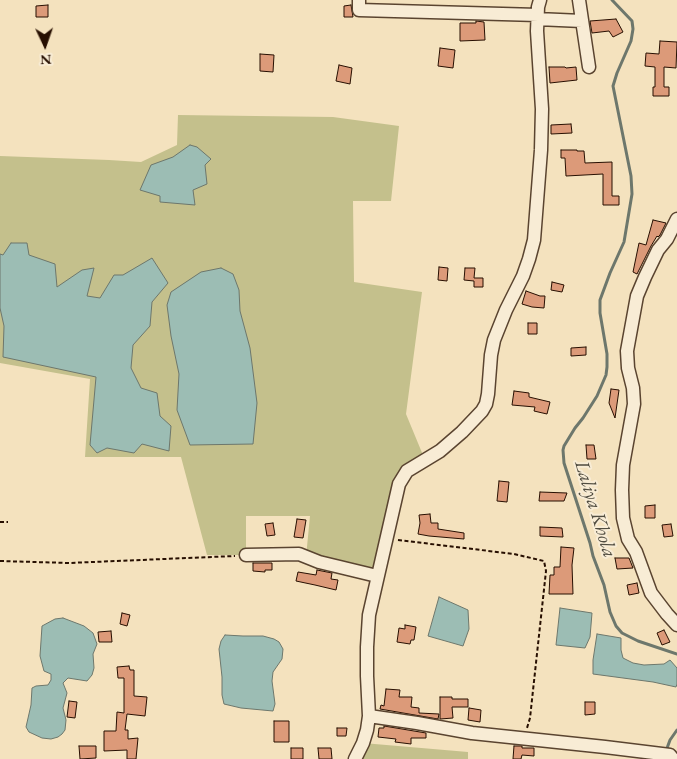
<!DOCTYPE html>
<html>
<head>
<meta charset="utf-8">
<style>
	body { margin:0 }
	#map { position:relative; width:677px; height:759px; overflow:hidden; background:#f4e2be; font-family:"EB Garamond",serif }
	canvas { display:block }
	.north { position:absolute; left:20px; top:20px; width:50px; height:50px; -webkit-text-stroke:4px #f8ecd5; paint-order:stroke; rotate:177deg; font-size:14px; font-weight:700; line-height:20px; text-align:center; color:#270f01 }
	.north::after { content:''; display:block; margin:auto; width:18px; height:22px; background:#270f01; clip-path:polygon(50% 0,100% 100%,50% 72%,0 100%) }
</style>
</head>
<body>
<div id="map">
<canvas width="677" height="759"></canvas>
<div class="north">N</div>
</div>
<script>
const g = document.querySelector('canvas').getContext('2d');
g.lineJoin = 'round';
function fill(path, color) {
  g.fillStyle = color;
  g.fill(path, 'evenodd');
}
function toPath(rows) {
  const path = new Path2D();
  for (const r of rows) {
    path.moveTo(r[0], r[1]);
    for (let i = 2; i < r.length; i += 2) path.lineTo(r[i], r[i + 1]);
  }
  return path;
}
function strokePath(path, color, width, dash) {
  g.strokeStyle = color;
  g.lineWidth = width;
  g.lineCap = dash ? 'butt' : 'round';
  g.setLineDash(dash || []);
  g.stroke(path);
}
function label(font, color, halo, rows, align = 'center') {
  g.font = font + ' "EB Garamond",serif';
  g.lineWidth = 4;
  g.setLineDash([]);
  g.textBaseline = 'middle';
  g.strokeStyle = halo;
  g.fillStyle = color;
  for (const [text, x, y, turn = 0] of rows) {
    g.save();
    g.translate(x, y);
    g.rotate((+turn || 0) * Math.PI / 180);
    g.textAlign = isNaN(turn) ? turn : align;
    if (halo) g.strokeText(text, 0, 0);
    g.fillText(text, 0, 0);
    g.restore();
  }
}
const green = toPath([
	[178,115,333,117,399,126,391,201,353,201,354,282,422,292,406,414,425,460,407,471,377,576,306,557,310,516,246,516,246,555,207,555,181,457,85,457,90,379,0,363,0,156,109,160,141,162,177,145],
	[363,743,468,752,468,759,355,759]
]);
const water = toPath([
	[190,145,197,147,211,159,205,165,207,184,193,190,195,205,160,202,160,196,140,190,151,165,173,157,190,145],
	[11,243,27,243,29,255,55,264,57,287,82,270,94,268,87,296,100,298,114,275,123,275,152,258,168,283,152,302,150,326,133,345,131,368,141,388,157,393,160,416,171,426,169,451,142,444,134,453,107,448,97,453,90,445,96,377,3,357,4,326,0,308,0,254,3,255,11,243],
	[221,268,233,274,239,290,240,311,250,348,257,403,253,444,190,445,177,410,179,374,171,336,167,305,171,292,201,272,221,268],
	[439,597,468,610,469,629,463,646,428,636,439,597],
	[560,608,592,613,590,637,585,648,556,645,560,608],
	[63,618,84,626,93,633,97,644,93,654,94,668,92,675,87,681,68,678,63,683,67,693,63,708,66,720,65,730,62,734,58,737,51,739,42,738,29,732,26,727,31,705,32,688,36,686,48,685,51,680,51,674,44,671,40,656,42,626,55,619,63,618],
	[597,634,621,638,621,650,623,658,633,663,644,665,664,664,670,660,677,668,677,684,676,687,653,682,593,674,593,660,597,634],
	[225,635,243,636,263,636,274,639,279,642,283,649,282,659,273,672,272,681,275,704,273,711,241,708,224,704,222,695,222,677,219,649,221,641,225,635]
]);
const stream = toPath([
	[612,0,632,21,633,29,631,41,617,73,613,86,631,176,632,194,624,242,610,273,600,300,600,313,607,354,607,367,606,375,597,396,583,418,575,428,564,446,563,450,564,463,590,543,593,556,604,585,610,612,616,626,622,633,638,641,677,654],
	[666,751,670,740,677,730]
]);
const building = toPath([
	[48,5,48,17,36,17,36,6,48,5],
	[351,5,353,17,344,17,344,6,351,5],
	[616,19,623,32,613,37,609,31,592,33,590,21,616,19],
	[476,21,484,22,485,40,460,41,460,23,476,23,476,21],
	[660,41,677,42,676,68,664,67,664,87,669,87,669,96,653,96,653,87,655,87,655,67,645,66,646,53,659,54,660,41],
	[440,48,455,50,453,68,438,66,440,48],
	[260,54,274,55,273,72,260,71,260,54],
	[339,65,352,68,350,84,336,81,339,65],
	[549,67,565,67,566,68,576,67,577,80,550,83,549,67],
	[571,124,572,133,551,134,551,125,571,124],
	[561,150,577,150,577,151,584,151,585,163,612,162,612,196,619,196,619,205,603,205,603,174,566,176,565,158,561,158,561,150],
	[653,220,666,223,660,235,658,237,657,236,651,246,637,274,633,272,639,243,646,245,653,220],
	[439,267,448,268,447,281,438,280,439,267],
	[465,268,475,268,474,278,483,278,483,287,474,287,474,281,464,280,465,268],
	[552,282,564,285,562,292,551,290,552,282],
	[526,291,540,296,545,296,544,308,532,307,522,304,526,291],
	[528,323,537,323,537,334,528,334,528,323],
	[586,347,586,355,571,356,571,348,586,347],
	[611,389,619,390,615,418,609,403,611,389],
	[514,391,529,393,529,397,550,402,547,414,534,411,535,407,512,405,514,391],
	[586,445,594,445,596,459,587,459,586,445],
	[499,481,509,482,507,502,497,501,499,481],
	[540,492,567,493,564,501,539,501,540,492],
	[655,505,655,518,645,518,645,506,655,505],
	[430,514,431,523,438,523,438,529,464,533,464,539,429,536,418,534,420,523,419,515,430,514],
	[297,519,306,520,303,538,294,537,297,519],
	[273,523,275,535,267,536,265,524,273,523],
	[671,524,673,536,664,537,662,525,671,524],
	[540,527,562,528,563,537,540,536,540,527],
	[561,547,574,548,572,565,573,594,549,594,550,575,554,575,554,567,560,567,561,547],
	[615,558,629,558,633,568,617,569,615,558],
	[253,563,272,563,272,570,265,570,265,572,253,571,253,563],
	[317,570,332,573,331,579,338,580,336,590,315,585,296,581,298,572,316,575,317,570],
	[637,583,639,593,629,595,627,585,637,583],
	[122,613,130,615,127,626,120,624,122,613],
	[405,625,416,627,414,640,411,640,410,644,397,642,399,628,405,629,405,625],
	[664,630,670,642,662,645,657,633,664,630],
	[111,631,112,642,99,642,98,632,111,631],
	[129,666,130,670,134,670,134,696,147,697,145,716,127,714,125,730,128,730,128,739,138,738,136,759,127,759,127,750,104,751,104,731,116,731,117,712,124,713,124,678,118,678,117,667,129,666],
	[386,689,400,690,399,697,412,697,411,707,419,708,419,713,439,714,438,719,380,709,381,705,384,706,386,689],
	[440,697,452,697,452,699,468,699,468,707,452,707,453,718,440,719,440,697],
	[69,701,77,702,75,718,67,717,69,701],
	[585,702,595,702,595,714,585,715,585,702],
	[469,708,481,710,480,722,468,720,469,708],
	[274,721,289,721,289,742,274,742,274,721],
	[384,726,426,733,426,738,411,738,411,744,395,742,396,739,378,737,379,728,384,728,384,726],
	[337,728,347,728,346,736,337,736,337,728],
	[79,746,96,746,96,758,80,759,79,746],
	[514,746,522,746,522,748,534,748,534,756,522,755,521,759,513,759,514,746],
	[291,748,303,748,303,759,291,759,291,748],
	[318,748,331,748,332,759,319,759,318,748]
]);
const path = toPath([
	[0,522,8,522],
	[398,540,514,554,544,561,546,571,530,718,527,728],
	[0,561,69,563,235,556]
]);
const minor = toPath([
	[359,0,359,10,538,15],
	[579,0,589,67],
	[537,19,582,21],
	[677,219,667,239,658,250,645,277,637,296,627,351,628,368,633,388,634,404,623,465,622,490,623,518,628,539,636,552,651,593,667,614,677,625],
	[246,555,299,554,319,562,377,576],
	[369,716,417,723,472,733,605,747,670,755,673,759],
	[355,759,363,743,367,730,369,716,367,676,367,647,369,615,399,484,407,471,440,451,462,432,482,411,486,404,488,394,491,355,494,340,506,310,523,276,529,259,534,240,541,150,542,109,537,31,538,7,540,0]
]);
const waterNames = [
	["Laliya Khola",595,509,73]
];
fill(green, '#c4c08c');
fill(water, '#9cbdb4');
strokePath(water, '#6d776c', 1);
strokePath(stream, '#6d776c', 3);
fill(building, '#dc9a79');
strokePath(building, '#270f01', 1);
strokePath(minor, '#5a4430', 15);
strokePath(path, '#270f01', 2, [4, 2.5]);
strokePath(minor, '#f8ecd5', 12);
label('italic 20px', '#504c40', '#f8ecd5', waterNames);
</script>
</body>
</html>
